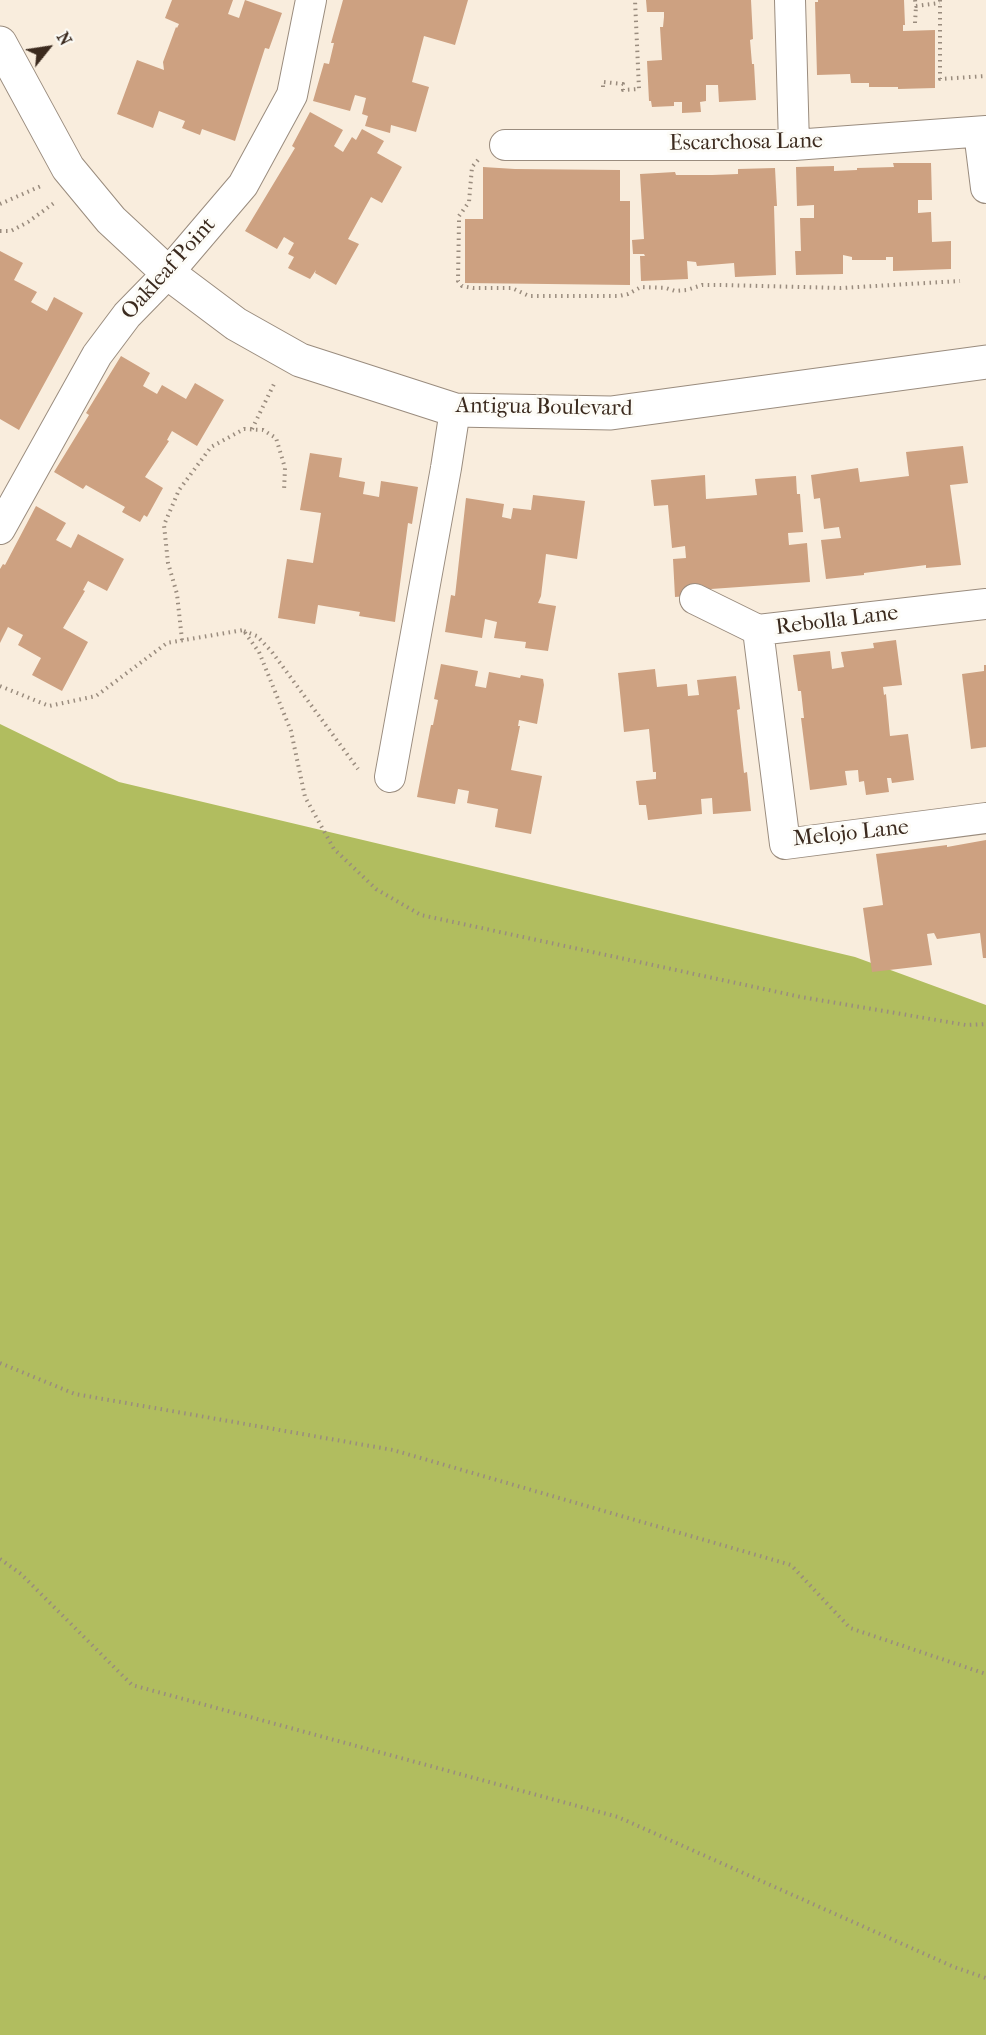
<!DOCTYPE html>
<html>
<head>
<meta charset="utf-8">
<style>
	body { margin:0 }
	#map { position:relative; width:986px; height:2035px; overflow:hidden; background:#f9eddd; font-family:"IM FELL French Canon",serif }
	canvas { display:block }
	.north { position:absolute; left:18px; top:18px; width:60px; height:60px; -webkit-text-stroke:4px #fdfcf7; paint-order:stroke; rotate:60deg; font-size:16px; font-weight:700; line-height:24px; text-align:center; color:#3b2a1e }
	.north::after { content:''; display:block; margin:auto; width:21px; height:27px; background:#3b2a1e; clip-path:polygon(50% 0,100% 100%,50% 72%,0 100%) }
</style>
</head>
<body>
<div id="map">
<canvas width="986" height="2035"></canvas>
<div class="north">N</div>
</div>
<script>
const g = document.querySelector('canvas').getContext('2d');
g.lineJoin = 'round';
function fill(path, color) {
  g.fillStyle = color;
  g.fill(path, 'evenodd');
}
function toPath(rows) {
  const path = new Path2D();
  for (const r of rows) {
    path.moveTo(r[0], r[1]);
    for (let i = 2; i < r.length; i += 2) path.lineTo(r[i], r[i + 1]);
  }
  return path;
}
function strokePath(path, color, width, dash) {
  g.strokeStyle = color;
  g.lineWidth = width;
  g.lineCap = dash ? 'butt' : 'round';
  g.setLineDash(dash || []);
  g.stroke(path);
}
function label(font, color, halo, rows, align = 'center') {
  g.font = font + ' "IM FELL French Canon",serif';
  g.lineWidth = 6;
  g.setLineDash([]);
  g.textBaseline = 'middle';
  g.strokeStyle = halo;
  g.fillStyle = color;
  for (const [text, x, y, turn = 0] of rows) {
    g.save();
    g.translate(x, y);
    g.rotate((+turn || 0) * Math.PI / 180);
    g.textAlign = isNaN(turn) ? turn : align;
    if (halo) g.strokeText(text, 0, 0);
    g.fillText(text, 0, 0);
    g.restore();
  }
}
const green = toPath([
	[0,724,119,782,855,957,986,1005,986,2035,0,2035]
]);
const building = toPath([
	[172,0,233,0,228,14,239,18,245,0,282,13,269,49,265,48,235,141,202,129,200,135,182,128,185,121,159,111,153,128,117,114,137,60,164,70,163,62,176,27,177,28,179,24,165,18],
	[343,0,468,0,455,45,424,36,412,82,429,87,416,132,391,125,390,133,365,126,368,116,362,114,366,98,355,95,350,111,313,101,324,63,329,64,334,43,331,43],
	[646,0,751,0,753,39,750,40,752,64,754,64,756,100,719,102,718,85,706,85,706,101,700,102,701,112,682,113,682,102,674,102,674,106,652,107,651,101,649,101,647,61,662,60,660,27,663,27,664,17,664,12,647,12],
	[818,0,904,0,905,25,903,25,903,31,935,30,935,88,898,89,898,87,869,87,869,83,851,83,850,74,817,75,815,2,818,2],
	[310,112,343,130,334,146,343,152,352,137,356,140,362,129,384,141,377,153,402,167,382,203,371,197,348,239,359,244,336,285,315,273,316,270,310,279,288,268,294,257,288,254,294,243,284,237,277,249,245,231,295,148,292,146],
	[893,163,931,163,932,200,918,200,918,213,931,212,932,242,951,241,951,269,893,271,893,257,886,257,886,260,852,260,852,257,843,255,843,274,796,275,795,251,801,251,800,218,814,218,814,205,797,206,796,167,834,166,834,171,857,170,857,168,894,167],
	[483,167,515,169,620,170,620,201,630,201,630,285,465,283,465,219,483,219],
	[775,168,777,206,774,206,776,275,735,277,734,263,697,266,696,262,687,261,688,279,641,281,640,256,645,256,644,254,633,254,632,240,644,239,640,174,675,172,676,175,712,175,738,174,738,169],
	[0,251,23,263,14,280,37,292,31,302,47,311,54,297,83,313,19,430,0,419],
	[121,356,150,373,143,386,157,394,162,385,186,399,195,383,224,400,197,446,172,431,167,440,169,441,145,477,163,488,147,517,144,515,140,522,122,512,125,507,86,485,83,489,54,472,89,415,86,413],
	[963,446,968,483,950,485,961,565,926,568,926,565,864,573,864,575,826,579,821,540,841,538,839,527,824,529,820,498,814,499,811,475,858,468,860,482,909,476,906,452],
	[310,453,342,458,339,477,365,482,363,494,379,497,381,481,418,487,412,524,408,523,395,622,359,616,360,612,318,605,315,624,278,618,287,559,313,563,321,513,300,510],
	[705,475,706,499,757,495,755,479,796,476,797,494,800,494,803,532,788,533,789,545,807,543,810,582,711,589,711,594,675,597,673,559,686,558,685,546,672,548,668,505,654,506,651,480],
	[533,495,585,501,577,559,546,554,541,596,538,603,556,606,548,651,525,648,526,642,494,638,497,622,485,619,482,638,445,632,451,595,455,596,466,498,504,504,502,517,511,519,513,508,531,510],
	[36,506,66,523,56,540,71,548,78,534,124,559,107,591,88,581,83,590,85,591,63,628,88,642,62,691,32,675,41,658,18,645,23,635,8,627,0,643,0,569,3,564,5,565],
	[896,640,902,685,883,687,884,695,886,694,890,736,908,734,914,780,892,783,891,778,887,778,889,792,866,795,864,781,859,782,858,770,845,771,847,785,810,790,801,718,804,718,801,691,798,691,793,655,830,651,832,669,844,667,841,652,874,648,873,643],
	[441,664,478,671,475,686,486,688,489,672,520,678,521,675,543,679,544,685,537,724,519,720,518,726,520,726,511,770,542,776,531,834,495,827,498,809,467,803,469,791,458,789,455,804,417,797,431,725,433,725,438,700,434,699],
	[984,665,986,665,986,747,971,749,962,674,984,671],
	[655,669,657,687,687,684,688,696,699,695,697,680,736,676,740,709,737,710,744,773,747,772,751,811,713,814,712,798,701,799,702,814,648,820,646,805,639,805,636,781,656,779,656,772,653,772,649,729,624,732,618,673],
	[986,840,986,958,983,958,980,933,937,939,934,933,927,934,932,965,872,972,863,908,883,905,876,854,947,845,947,847]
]);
const path = toPath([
	[915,0,916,6,940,3],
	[940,0,940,79,986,76],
	[915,23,916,6],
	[603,87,603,82,623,84,623,90,639,89,635,0],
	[478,160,472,167,469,202,459,216,459,221,458,281,462,286,473,288,512,288,529,296,619,296,628,294,641,287,666,288,675,291,687,290,702,285,721,285,841,288,960,281],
	[0,204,41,186],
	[0,231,11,231,28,222,54,203],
	[252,429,274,384],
	[244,631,257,636,272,652,358,769],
	[182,640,177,594,168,563,164,525,179,490,211,447,244,429,263,430,276,438,285,468,284,491],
	[0,686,49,706,96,696,167,643,243,630,259,652,291,731,305,797,334,849,376,889,421,915,801,997,966,1025,986,1024],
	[0,1363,75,1394,393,1450,791,1565,850,1628,986,1674],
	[0,1559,21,1574,132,1685,618,1817,954,1967,986,1978]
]);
const minor = toPath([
	[790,0,794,145],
	[979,132,986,188],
	[505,145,794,145,986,131],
	[0,529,97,355,127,315,168,273,243,185,292,95,311,0],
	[695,599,758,630,986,604],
	[758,630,785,844,986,818],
	[390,777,446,468,455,410]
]);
const tertiary = toPath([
	[0,43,68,168,111,220,168,273,236,324,300,360,455,410,611,413,986,362]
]);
const streetNames = [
	["Escarchosa Lane",746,143,-1],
	["Oakleaf Point",169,269,-48],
	["Antigua Boulevard",544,408,1],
	["Rebolla Lane",837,621,-7],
	["Melojo Lane",851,834,-6]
];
fill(green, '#b1bd5f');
fill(building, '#cda181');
strokePath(minor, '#9a8c7e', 32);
strokePath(tertiary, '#9a8c7e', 35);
strokePath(path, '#9a8c7e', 4, [1.5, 4.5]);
strokePath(minor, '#fff', 30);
strokePath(tertiary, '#fff', 33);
label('22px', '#3b2a1e', '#fdfcf7', streetNames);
</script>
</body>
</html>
